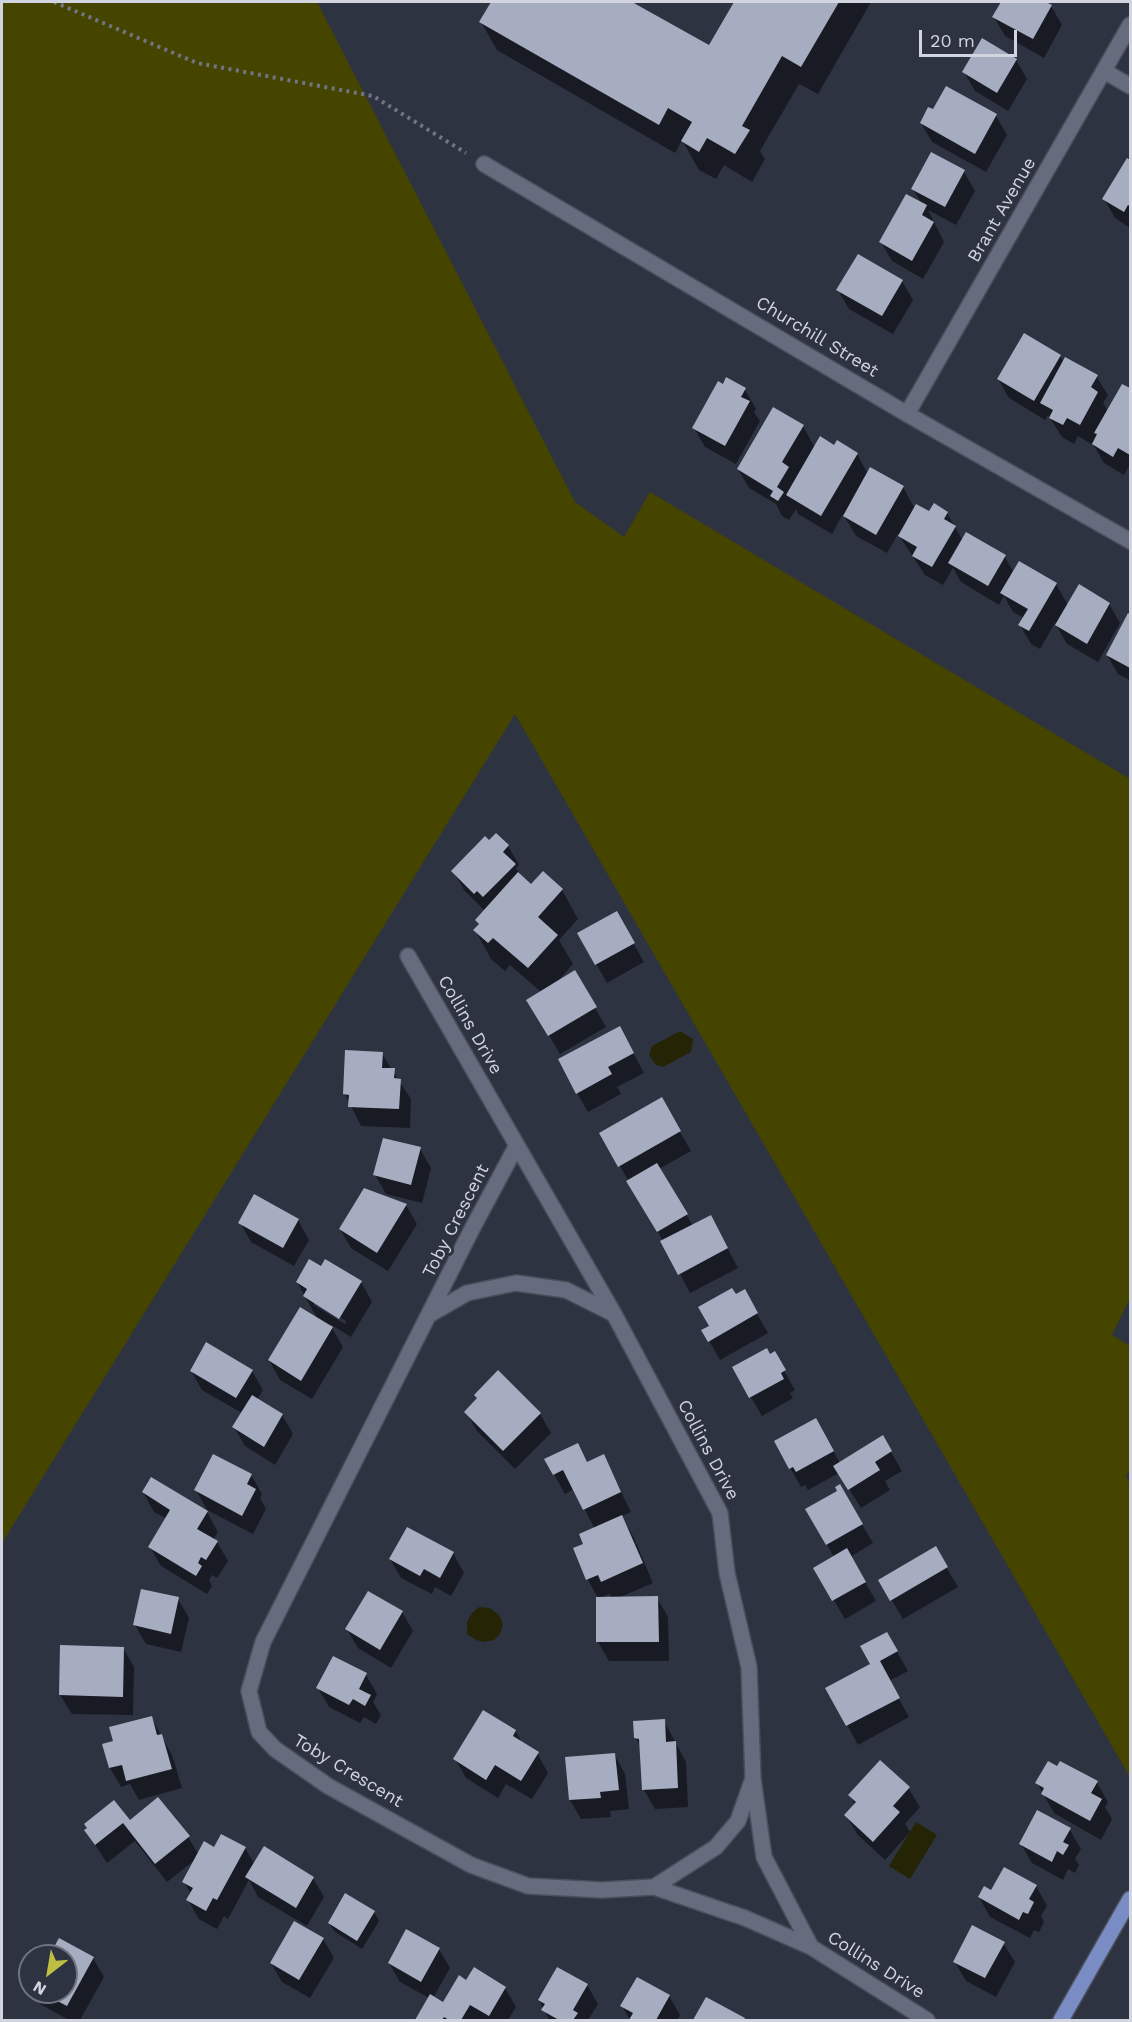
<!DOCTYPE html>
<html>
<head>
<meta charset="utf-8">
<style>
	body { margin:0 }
	#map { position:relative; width:1132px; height:2022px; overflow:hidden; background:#2e3342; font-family:"Work Sans",sans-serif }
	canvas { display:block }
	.frame { position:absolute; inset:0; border:3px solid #d2d5df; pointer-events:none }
	.north { position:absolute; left:18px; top:1944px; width:60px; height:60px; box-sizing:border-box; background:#2e3342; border:2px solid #707481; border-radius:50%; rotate:211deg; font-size:16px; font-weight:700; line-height:24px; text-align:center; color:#d2d5df }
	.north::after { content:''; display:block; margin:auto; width:21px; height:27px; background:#bebf42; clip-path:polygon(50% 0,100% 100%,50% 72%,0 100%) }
	.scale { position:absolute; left:919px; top:30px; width:98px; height:27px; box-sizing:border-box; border:3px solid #d2d5df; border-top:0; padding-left:8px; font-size:18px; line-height:21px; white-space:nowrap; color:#d2d5df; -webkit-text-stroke:4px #2e3342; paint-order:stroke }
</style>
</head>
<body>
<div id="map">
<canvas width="1132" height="2022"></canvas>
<div class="frame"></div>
<div class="north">N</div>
<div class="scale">20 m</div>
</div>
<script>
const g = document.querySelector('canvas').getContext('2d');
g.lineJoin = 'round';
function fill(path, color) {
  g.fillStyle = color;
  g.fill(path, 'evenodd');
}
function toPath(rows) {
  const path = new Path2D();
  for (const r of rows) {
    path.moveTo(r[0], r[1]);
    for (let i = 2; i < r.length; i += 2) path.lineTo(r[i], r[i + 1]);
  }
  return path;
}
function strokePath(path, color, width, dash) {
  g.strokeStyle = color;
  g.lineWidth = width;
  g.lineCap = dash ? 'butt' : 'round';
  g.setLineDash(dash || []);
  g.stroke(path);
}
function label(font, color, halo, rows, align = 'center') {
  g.font = font + ' "Work Sans",sans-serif';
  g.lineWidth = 6;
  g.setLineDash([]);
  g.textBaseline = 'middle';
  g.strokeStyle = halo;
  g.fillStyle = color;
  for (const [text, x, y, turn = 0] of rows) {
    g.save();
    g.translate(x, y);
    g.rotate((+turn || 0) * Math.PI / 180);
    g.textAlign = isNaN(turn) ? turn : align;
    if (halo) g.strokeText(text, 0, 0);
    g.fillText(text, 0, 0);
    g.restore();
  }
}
const green = toPath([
	[2,2,317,2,575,502,624,537,650,492,1130,779,1130,1298,1112,1335,1130,1346,1130,1469,1126,1477,1130,1483,1130,1777,515,714,2,1543]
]);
const water = toPath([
	[680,1031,693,1039,691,1052,663,1067,656,1065,649,1055,652,1046],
	[479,1607,490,1608,499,1615,503,1624,500,1634,494,1640,485,1642,476,1640,467,1634,467,1622,472,1613],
	[916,1822,937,1835,910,1879,889,1866]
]);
const shadow = toPath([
	[493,2,629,2,709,48,736,2,871,2,818,94,799,84,760,151,765,159,752,182,724,165,716,179,699,170,682,140,675,153,497,50,481,22],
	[1003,2,1043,2,1051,6,1062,25,1044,58,1005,36,994,17],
	[1016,60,1027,79,1008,111,975,91,964,72],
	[996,116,1007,135,986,172,932,142,921,123],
	[1127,160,1130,162,1130,228,1115,218,1104,199],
	[964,172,975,191,956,225,928,210,944,242,923,279,892,261,881,242,922,204,913,189],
	[902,281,913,300,893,334,849,309,838,290],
	[1024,335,1060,356,1064,362,1096,376,1108,395,1103,403,1108,412,1123,386,1130,390,1130,467,1129,466,1124,475,1104,463,1092,442,1091,444,1078,436,1074,444,1062,437,1048,415,1045,420,1009,398,998,379],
	[724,386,745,390,756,409,754,412,760,421,736,464,705,447,694,428],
	[803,426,815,448,835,447,857,454,868,474,903,487,915,509,930,513,947,513,963,541,1005,557,1014,573,1056,584,1068,605,1109,604,1120,623,1098,662,1067,644,1055,623,1040,649,1031,644,1020,625,1024,618,1013,612,1004,596,999,605,961,582,953,568,943,585,925,575,898,534,887,553,856,536,843,514,832,534,798,514,796,509,789,520,782,516,776,504,749,488,738,469],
	[1129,615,1130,616,1130,680,1118,674,1107,655],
	[489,842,508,846,519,865,516,868,522,877,531,886,543,873,562,890,578,919,559,940,573,964,558,981,574,972,606,1027,560,1054,528,1000,541,992,510,965,505,971,491,959,475,930,479,925,477,921,485,911,464,890,453,871],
	[616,913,644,962,607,983,579,934],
	[630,1047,644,1073,617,1087,621,1094,588,1112,577,1093],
	[382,1054,411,1099,410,1128,361,1126,345,1094],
	[661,1099,691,1151,659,1169,693,1226,721,1236,738,1268,690,1293,663,1241,601,1133],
	[420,1149,431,1168,422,1203,386,1194,375,1175],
	[406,1205,417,1224,388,1271,351,1248,340,1229],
	[298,1220,309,1240,294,1266,251,1242,240,1222],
	[325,1261,361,1282,372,1302,351,1337,330,1324,343,1347,312,1399,280,1380,269,1360,318,1320,297,1282,321,1268],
	[314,1301,346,1321,345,1324,314,1305],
	[744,1291,768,1333,720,1360,703,1330,711,1327,735,1296],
	[774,1353,795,1390,790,1393,793,1398,762,1416,734,1368],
	[191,1371,252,1371,263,1390,257,1400,282,1415,293,1434,275,1465,245,1446,234,1427,242,1413,202,1390],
	[466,1412,540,1414,551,1433,515,1469,477,1431],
	[816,1420,840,1463,882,1437,902,1471,885,1481,890,1490,861,1508,839,1473,808,1490,805,1485,801,1487,776,1442],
	[577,1445,588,1464,603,1456,631,1512,621,1516,633,1536,653,1583,618,1598,657,1598,668,1617,669,1661,609,1661,598,1642,597,1596,588,1580,575,1549,585,1545,595,1529,574,1489,565,1494,546,1460],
	[609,1594,612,1598,600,1598],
	[251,1475,262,1494,260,1498,266,1509,253,1534,207,1510,196,1490],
	[839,1486,873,1543,850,1557,876,1601,845,1619,815,1569,834,1557,807,1510,839,1491],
	[143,1492,207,1512,218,1532,213,1540,217,1542,228,1561,217,1578,212,1575,209,1580,212,1586,207,1594,161,1566,150,1547,167,1519,154,1512],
	[935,1548,958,1587,903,1619,880,1580],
	[453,1553,464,1573,451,1596,435,1587,432,1594,401,1578,390,1559],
	[178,1599,189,1618,181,1652,146,1644,135,1625],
	[402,1612,413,1631,391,1668,358,1648,347,1629],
	[887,1634,908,1671,889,1681,909,1717,858,1745,827,1688,872,1665],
	[123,1648,134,1667,133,1715,72,1714,60,1695],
	[334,1658,366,1675,377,1694,373,1702,381,1715,376,1724,364,1717,360,1723,329,1707,318,1688],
	[151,1717,172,1755,182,1788,139,1800,130,1784,121,1787,110,1768,104,1745,115,1742],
	[664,1721,686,1762,688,1807,655,1809,644,1790,641,1748,636,1738],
	[515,1731,523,1744,537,1753,548,1773,532,1799,506,1784,498,1798,466,1778,455,1759],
	[614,1754,625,1774,629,1809,610,1811,611,1817,581,1819,570,1800],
	[1037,1783,1097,1783,1108,1802,1105,1807,1112,1819,1101,1840,1054,1813],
	[908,1788,920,1807,905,1824,910,1832,885,1860,857,1834,846,1815,855,1805,850,1795],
	[129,1822,188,1837,199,1855,215,1849,245,1848,255,1865,313,1878,324,1897,307,1926,258,1897,249,1880,228,1919,224,1916,217,1929,199,1919,188,1900,191,1894,184,1882,197,1858,167,1882,135,1841,107,1863,86,1831],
	[1070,1830,1081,1849,1075,1859,1079,1865,1075,1873,1068,1869,1063,1880,1032,1863,1021,1844],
	[1036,1886,1047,1906,1041,1916,1044,1922,1039,1932,1034,1930,1030,1938,990,1917,979,1897,992,1892],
	[374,1912,379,1921,362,1949,335,1932,329,1923],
	[323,1939,334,1958,310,1998,282,1982,271,1963],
	[60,1940,93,1958,104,1977,80,2020,69,2020,40,2004,33,1992,66,1992,66,1956,51,1956],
	[1003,1943,1015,1962,996,1997,966,1981,955,1962],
	[439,1949,450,1968,433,1998,443,2004,505,1988,516,2007,508,2020,416,2020,429,1998,400,1982,389,1963],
	[587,1985,598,2004,588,2020,549,2020,539,2000],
	[669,1996,680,2015,677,2020,630,2020,622,2006],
	[706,1999,744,2019,744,2020,695,2020]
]);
const building = toPath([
	[491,2,632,2,709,45,734,2,839,2,801,67,782,56,742,126,750,130,735,154,707,138,699,152,681,141,692,122,668,108,659,125,479,22],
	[1001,2,1046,2,1052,5,1033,39,992,17],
	[982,38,1017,59,997,93,962,72],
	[946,86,997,114,975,154,920,123,928,107,933,109],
	[931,152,965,170,945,207,911,189],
	[1127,158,1130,160,1130,206,1128,205,1124,212,1102,199],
	[906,194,927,205,922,215,934,222,912,261,879,242],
	[858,254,903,280,882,316,836,290],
	[1024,333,1061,355,1034,401,997,379],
	[1065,357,1098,375,1091,387,1098,392,1080,425,1067,418,1063,425,1049,418,1053,410,1040,403],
	[726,377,746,388,741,397,750,401,725,446,692,428,718,381,723,384],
	[1122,384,1130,388,1130,455,1118,448,1113,457,1092,444,1097,434,1094,433],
	[773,407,804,425,782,462,789,467,777,487,784,492,778,501,770,496,773,491,737,469],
	[820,436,834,445,837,440,858,453,821,516,786,495],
	[870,467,904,486,876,535,843,516],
	[934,503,948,512,944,519,956,526,932,567,912,556,917,547,898,536,916,504,929,511],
	[966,532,1006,555,988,586,948,563],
	[1019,561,1057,583,1029,631,1018,625,1028,609,1000,593],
	[1079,584,1110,603,1087,644,1055,625],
	[1128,613,1130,615,1130,668,1106,655],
	[496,833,509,845,503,852,516,864,483,897,477,891,474,894,451,871,485,836,489,840],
	[543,871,563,889,538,917,558,935,528,968,493,938,488,943,473,930,479,924,475,920,518,872,531,884],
	[617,911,635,943,595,965,577,933],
	[575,970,597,1007,548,1036,526,1000],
	[620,1026,634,1053,608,1067,612,1074,576,1094,558,1059],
	[345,1050,383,1052,382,1068,395,1068,394,1078,401,1079,399,1109,348,1107,349,1095,343,1094],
	[662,1097,681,1131,618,1167,599,1133],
	[383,1138,421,1147,411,1185,373,1175],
	[657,1163,688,1214,657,1232,626,1181],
	[364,1188,407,1204,377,1253,339,1229],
	[254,1194,299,1219,283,1248,238,1223],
	[711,1215,728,1248,678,1275,660,1241],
	[309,1259,321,1266,325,1259,362,1281,339,1319,303,1296,307,1289,296,1282],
	[732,1288,736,1294,745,1289,758,1313,708,1342,701,1330,709,1326,698,1307],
	[300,1307,333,1327,301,1381,268,1360],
	[206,1342,253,1370,236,1398,190,1371],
	[767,1348,770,1354,775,1351,786,1370,781,1373,784,1379,749,1398,732,1367],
	[498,1370,541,1413,503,1451,464,1412,477,1398,474,1395],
	[252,1395,283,1414,264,1447,232,1427],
	[816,1418,834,1451,796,1472,793,1467,789,1469,774,1441],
	[883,1435,892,1451,875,1462,880,1470,848,1490,833,1466],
	[578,1443,587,1462,604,1454,621,1492,583,1510,563,1470,553,1475,544,1459],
	[213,1454,252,1474,247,1484,256,1489,242,1516,194,1490],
	[151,1477,208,1511,197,1529,218,1541,206,1560,201,1557,198,1563,202,1566,196,1576,148,1547,170,1510,142,1492],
	[840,1484,863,1524,826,1545,805,1509,837,1491,835,1487],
	[622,1515,643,1563,601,1582,598,1575,586,1580,573,1548,583,1544,579,1534],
	[407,1527,454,1552,440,1578,424,1569,420,1576,389,1559],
	[936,1546,948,1567,890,1601,878,1580],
	[847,1548,866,1582,832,1601,813,1568],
	[141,1589,179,1597,171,1634,133,1625],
	[368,1591,403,1611,380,1650,345,1629],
	[658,1596,659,1642,596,1642,596,1597],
	[887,1632,898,1651,880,1661,900,1698,846,1726,825,1688,870,1664,860,1646],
	[60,1645,124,1647,123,1697,59,1695],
	[333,1656,367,1673,359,1689,371,1695,365,1706,353,1699,349,1705,316,1688],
	[483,1710,516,1730,513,1736,539,1752,521,1781,495,1765,486,1780,453,1759],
	[152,1716,157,1735,162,1734,172,1769,126,1781,122,1765,109,1768,102,1744,113,1741,109,1727],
	[665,1719,666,1742,676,1741,678,1788,642,1790,639,1739,634,1738,633,1721],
	[615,1753,619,1790,600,1792,601,1798,569,1800,565,1757],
	[880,1760,910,1787,893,1806,900,1812,873,1842,844,1815,856,1802,848,1795],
	[1048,1761,1057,1766,1060,1761,1098,1781,1091,1793,1102,1799,1090,1821,1041,1794,1044,1788,1035,1783],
	[158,1797,190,1836,155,1864,123,1823,95,1845,84,1830,87,1828,84,1824,114,1800,130,1820],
	[1037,1810,1071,1828,1063,1842,1069,1845,1063,1855,1057,1851,1052,1862,1019,1844],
	[221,1834,246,1847,217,1900,213,1898,206,1911,186,1900,193,1888,182,1882,204,1841,214,1847],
	[264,1846,314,1877,296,1908,245,1877],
	[1004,1867,1037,1885,1029,1899,1034,1902,1028,1914,1023,1912,1019,1920,978,1897,984,1886,991,1890],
	[345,1893,375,1911,357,1941,328,1923],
	[294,1921,324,1938,299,1980,270,1963],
	[972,1925,1005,1942,985,1978,953,1962],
	[406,1929,440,1948,421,1982,388,1963],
	[59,1938,94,1957,67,2006,40,1992,66,1992,66,1956,49,1956],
	[474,1967,506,1987,489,2016,470,2005,461,2020,449,2020,444,2017,442,2020,415,2020,430,1994,443,2002,459,1975,466,1980],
	[557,1967,588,1984,573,2010,578,2013,573,2020,559,2020,541,2010,545,2004,538,2000],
	[637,1977,670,1995,656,2020,629,2020,633,2013,620,2006],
	[706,1997,745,2018,744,2020,693,2020]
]);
const path = toPath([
	[54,2,197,63,373,96,466,153]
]);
const minor = toPath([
	[1104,71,1130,86],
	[484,164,907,414,1130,541],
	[907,414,1130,25],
	[408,956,614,1314,720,1513,727,1573,749,1667,753,1779,764,1857,811,1947],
	[517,1145,473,1227,263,1642,249,1691,259,1732,275,1749,328,1786,471,1865,528,1886,602,1890,654,1887,745,1918,811,1947,927,2020],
	[429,1315,467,1293,516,1283,566,1290,614,1314],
	[654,1887,716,1847,738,1821,752,1781]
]);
const major = toPath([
	[1061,2020,1130,1899]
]);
const streetNames = [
	["Brant Avenue",1002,210,-60],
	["Churchill Street",817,337,31],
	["Collins Drive",470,1025,60],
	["Toby Crescent",456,1221,-63],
	["Collins Drive",708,1450,62],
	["Toby Crescent",348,1771,31],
	["Collins Drive",876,1965,32]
];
fill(green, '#454500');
fill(water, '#252506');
fill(shadow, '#0007');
fill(building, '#a7adc0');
strokePath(minor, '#4b4f5c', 18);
strokePath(major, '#4b4f5c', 18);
strokePath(path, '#717582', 4, [3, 4.5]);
strokePath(minor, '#666c7e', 15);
strokePath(major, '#7a8cc4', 15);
label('18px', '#d2d5df', '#2e3342', streetNames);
</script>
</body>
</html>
